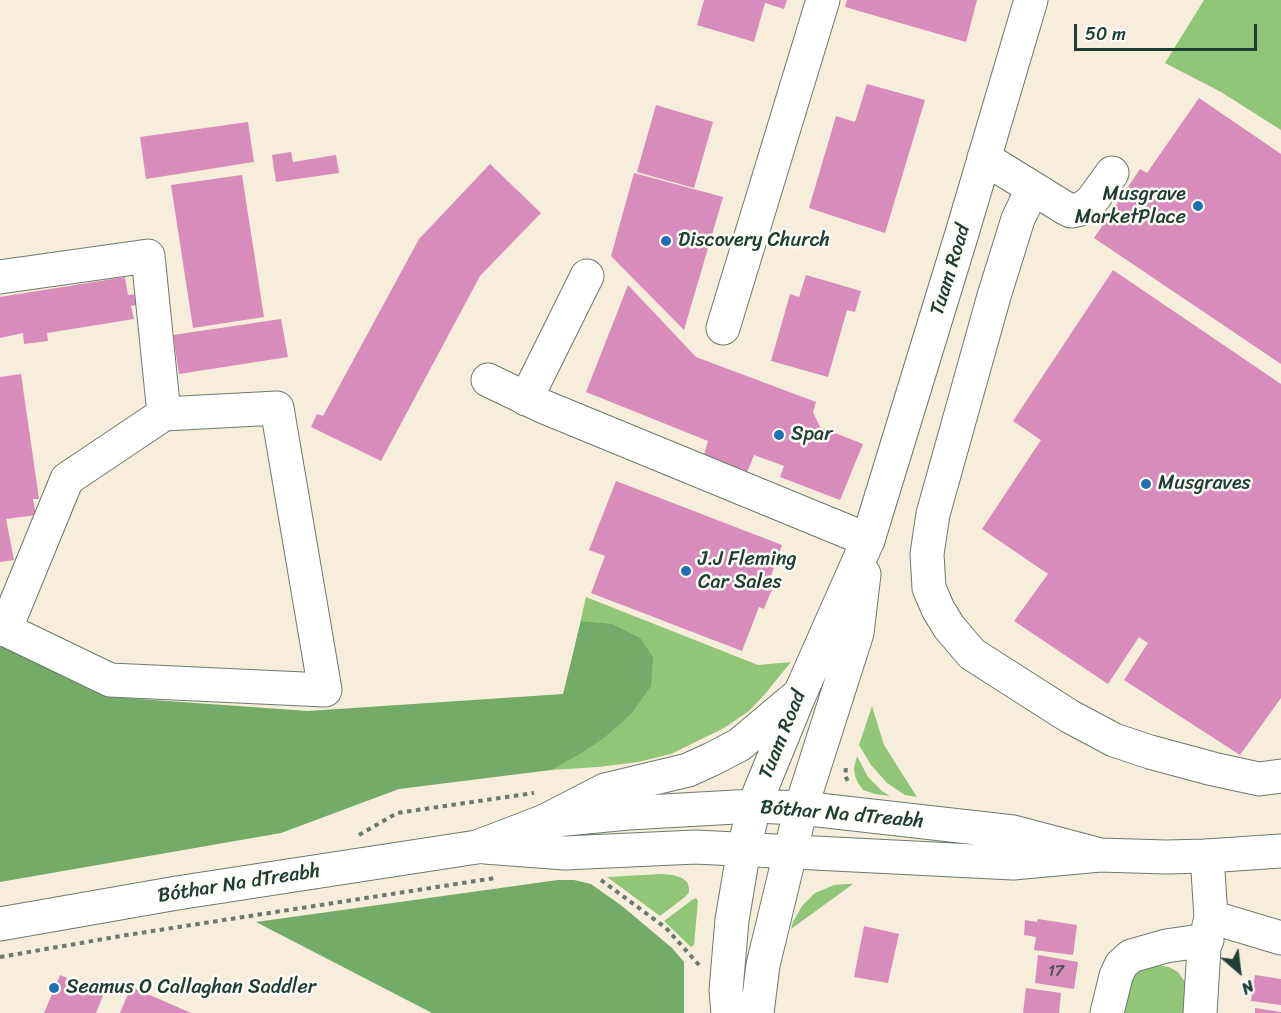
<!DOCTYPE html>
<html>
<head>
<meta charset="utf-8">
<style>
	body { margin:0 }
	#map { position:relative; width:1281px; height:1013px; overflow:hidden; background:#f6eddb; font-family:Sriracha,sans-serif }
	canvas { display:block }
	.north { position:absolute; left:1209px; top:941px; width:60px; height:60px; -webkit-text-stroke:4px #fdfcf7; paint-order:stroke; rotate:152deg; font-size:16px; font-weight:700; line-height:24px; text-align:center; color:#1f3d34 }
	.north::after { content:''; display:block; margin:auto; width:21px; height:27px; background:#1f3d34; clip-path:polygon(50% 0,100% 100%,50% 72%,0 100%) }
	.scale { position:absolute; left:1074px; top:24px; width:183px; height:27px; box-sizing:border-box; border:3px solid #1f3d34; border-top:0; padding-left:8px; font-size:18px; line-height:21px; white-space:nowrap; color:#1f3d34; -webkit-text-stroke:4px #fdfcf7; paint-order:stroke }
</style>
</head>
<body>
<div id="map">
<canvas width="1281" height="1013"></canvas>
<div class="north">N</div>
<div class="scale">50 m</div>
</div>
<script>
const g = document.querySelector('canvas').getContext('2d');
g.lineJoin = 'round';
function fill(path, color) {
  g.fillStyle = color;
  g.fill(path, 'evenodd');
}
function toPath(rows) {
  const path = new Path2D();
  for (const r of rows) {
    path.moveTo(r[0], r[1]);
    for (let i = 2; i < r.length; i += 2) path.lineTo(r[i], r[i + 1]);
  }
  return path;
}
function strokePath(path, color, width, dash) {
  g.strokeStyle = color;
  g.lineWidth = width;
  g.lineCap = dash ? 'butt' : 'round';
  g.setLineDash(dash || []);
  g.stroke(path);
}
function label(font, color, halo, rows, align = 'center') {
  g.font = font + ' Sriracha,sans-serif';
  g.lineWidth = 5;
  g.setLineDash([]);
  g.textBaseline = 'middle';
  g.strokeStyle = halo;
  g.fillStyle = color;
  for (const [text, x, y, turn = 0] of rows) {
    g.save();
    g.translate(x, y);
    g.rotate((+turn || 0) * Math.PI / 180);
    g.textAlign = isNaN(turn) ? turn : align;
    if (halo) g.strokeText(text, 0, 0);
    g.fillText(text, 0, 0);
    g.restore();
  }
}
const green = toPath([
	[1204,0,1281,0,1281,130,1221,92,1165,63],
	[586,597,758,665,791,662,765,694,749,711,724,728,671,754,638,762,598,767,551,770,564,694],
	[872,706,884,745,917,797,905,795,887,783,871,765,859,745],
	[857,756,868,777,882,791,890,796,875,794,863,790,858,783,855,776,854,768],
	[661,874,673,875,682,878,687,882,689,888,689,892,685,897,660,916,607,877],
	[846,884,853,884,791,929,793,922,802,906,815,893,834,885],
	[696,898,698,901,694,945,691,947,664,921,692,900],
	[1157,965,1169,967,1178,972,1185,982,1189,993,1189,1013,1118,1013,1133,972]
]);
const forest = toPath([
	[581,621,612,624,640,638,653,657,651,686,631,714,604,738,578,755,551,770,399,789,281,833,0,882,0,644,111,697,308,711,563,694],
	[558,880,574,880,591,884,622,906,672,948,684,962,684,1013,432,1013,256,922]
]);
const building = toPath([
	[704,0,787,0,784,9,765,3,754,42,697,25],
	[847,0,977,0,966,42,845,7],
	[867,84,925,100,885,233,809,208,836,116,855,122],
	[1199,98,1281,154,1281,364,1094,238,1140,169,1147,173],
	[656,105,713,122,694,188,637,172],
	[248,122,254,162,146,179,140,137],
	[291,152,293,162,336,155,339,173,276,182,272,155],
	[490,164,541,213,480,276,381,461,311,427,317,414,323,416,419,239],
	[634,173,723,197,684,330,611,256],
	[242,175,264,317,193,328,171,185],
	[1113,270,1281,384,1281,698,1240,755,1124,680,1148,643,1139,637,1108,684,1014,621,1048,574,982,529,1041,440,1013,421],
	[806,275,861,291,855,312,847,310,828,377,771,361,790,294,799,297],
	[125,277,128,295,139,294,141,304,131,306,134,319,47,333,48,341,24,344,23,333,0,338,0,297],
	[628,285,696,357,816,402,813,412,820,427,863,444,840,500,780,477,784,466,754,455,746,475,703,458,708,441,586,392],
	[281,319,288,357,179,374,173,335],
	[21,374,39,499,33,499,36,515,6,519,14,560,0,562,0,377],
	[616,481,782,545,767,587,772,589,764,609,759,607,742,651,591,593,605,556,589,550],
	[1038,919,1077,925,1073,955,1034,950,1036,937,1024,935,1025,920,1037,922],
	[864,926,899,934,888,983,854,977],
	[1038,955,1078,962,1074,989,1035,983],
	[60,975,104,993,96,1013,44,1013],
	[1255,975,1281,979,1281,1005,1251,1001],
	[131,987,173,1005,191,1013,120,1013],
	[1026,988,1061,993,1059,1013,1023,1013],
	[1255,1008,1281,1012,1281,1013,1255,1013]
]);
const path = toPath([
	[846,768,845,775,849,784],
	[359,835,397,813,534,793],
	[601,880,666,928,699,965],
	[0,957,127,935,495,878]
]);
const minor = toPath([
	[984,158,1065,208,1071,211,1081,209,1091,202,1112,173],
	[1033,188,1018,219,994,296,933,514,927,554,929,588,938,609,949,627,972,654,1069,716,1114,740,1150,752,1213,769,1259,779,1281,776],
	[0,277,148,256,164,414,67,479,5,630],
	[723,328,823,0],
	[488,380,542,406,868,540],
	[526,399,587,276],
	[0,627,110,680,325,690,277,408,164,414],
	[1211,917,1281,938],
	[1107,1013,1116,976,1121,965,1131,956,1166,946,1207,940],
	[1200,1013,1204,948,1211,917,1207,856]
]);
const major = toPath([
	[545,821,605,790,688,770,712,759,739,745,795,698],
	[728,1013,726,990,732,920,744,849,754,806,799,696,868,540,963,230,1031,0],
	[757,1013,763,965,801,808,857,633,864,574]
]);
const highway = toPath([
	[485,847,565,853,696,847,1013,863,1100,855,1166,857,1207,856,1281,851],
	[0,924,177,893,477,847,545,821,628,813,754,806,801,808,1013,832,1100,855]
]);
const markers = [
	[1198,206,6,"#1f6fb2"],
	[666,241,6,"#1f6fb2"],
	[779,435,6,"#1f6fb2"],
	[1146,484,6,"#1f6fb2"],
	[686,571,6,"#1f6fb2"],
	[54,988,6,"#1f6fb2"]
];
const numberNames = [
	["17",1056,972]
];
const poiNames = [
	["Musgrave",1186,195,"right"],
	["MarketPlace",1186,218,"right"],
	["Discovery Church",678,241],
	["Spar",791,435],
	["Musgraves",1158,484],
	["J.J Fleming",698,560],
	["Car Sales",698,583],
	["Seamus O Callaghan Saddler",66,988]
];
const streetNames = [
	["Tuam Road",951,270,-73],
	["Tuam Road",783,735,-68],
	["Bóthar Na dTreabh",842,815,5],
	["Bóthar Na dTreabh",239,884,-9]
];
fill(green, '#91c678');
fill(forest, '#74ab68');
fill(building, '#d78cbc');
strokePath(minor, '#6a7b6e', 35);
strokePath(major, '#6a7b6e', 35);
strokePath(highway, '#6a7b6e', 35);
strokePath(path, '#6a7b6e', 4, [4.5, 4.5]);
strokePath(minor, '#fff', 33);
strokePath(major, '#fff', 33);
strokePath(highway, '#fff', 33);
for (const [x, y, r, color] of markers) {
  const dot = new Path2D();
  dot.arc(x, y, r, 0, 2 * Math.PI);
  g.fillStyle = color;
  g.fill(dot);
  strokePath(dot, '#fdfcf7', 2);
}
label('16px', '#4d5156', null, numberNames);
label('20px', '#1f3d34', '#fdfcf7', poiNames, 'left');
label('20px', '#1f3d34', '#fdfcf7', streetNames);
</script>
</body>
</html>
